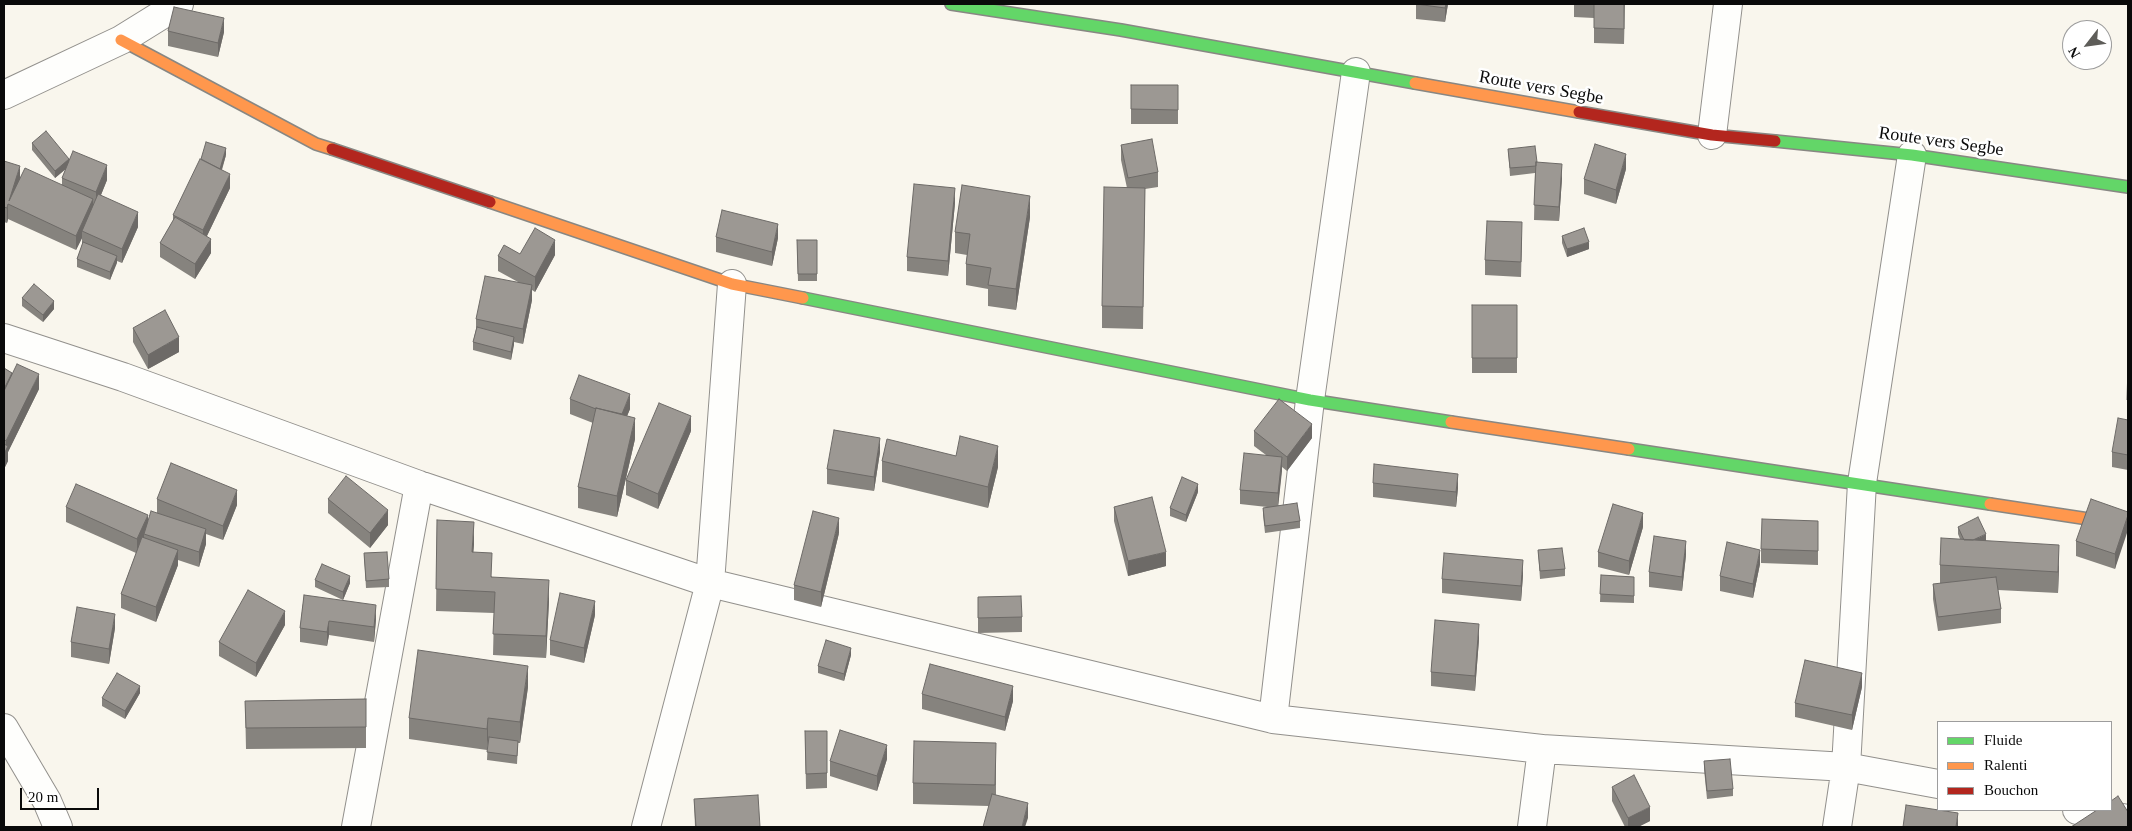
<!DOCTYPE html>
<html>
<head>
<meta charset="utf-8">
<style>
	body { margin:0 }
	#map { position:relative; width:2132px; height:831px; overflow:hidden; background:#f9f6ed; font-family:"Times New Roman",serif }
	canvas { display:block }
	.frame { position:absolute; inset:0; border:5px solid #0a0a0a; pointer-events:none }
	.legend { position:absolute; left:1937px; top:721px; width:175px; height:90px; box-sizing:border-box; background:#fff; border:1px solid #9d9d9d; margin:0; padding:6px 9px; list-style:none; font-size:15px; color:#0a0a0a }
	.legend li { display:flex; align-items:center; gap:10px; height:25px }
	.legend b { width:25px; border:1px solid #9d9d9d }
	.north { position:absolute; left:2062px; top:20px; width:50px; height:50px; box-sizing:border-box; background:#fff; border:1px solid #9d9d9d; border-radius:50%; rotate:240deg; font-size:14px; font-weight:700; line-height:20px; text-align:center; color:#0a0a0a }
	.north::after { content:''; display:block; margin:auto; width:18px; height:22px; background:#5e5d59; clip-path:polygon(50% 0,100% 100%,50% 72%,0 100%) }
	.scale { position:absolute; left:20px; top:788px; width:79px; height:22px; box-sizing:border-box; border:2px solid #0a0a0a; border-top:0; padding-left:6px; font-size:15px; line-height:18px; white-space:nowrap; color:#0a0a0a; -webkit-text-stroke:4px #fff; paint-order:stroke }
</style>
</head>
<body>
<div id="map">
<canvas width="2132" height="831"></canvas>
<div class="frame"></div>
<ul class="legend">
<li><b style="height:6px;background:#63d668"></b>Fluide</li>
<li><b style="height:6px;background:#ff974d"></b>Ralenti</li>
<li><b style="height:6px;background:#b3261e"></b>Bouchon</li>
</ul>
<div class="north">N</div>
<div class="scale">20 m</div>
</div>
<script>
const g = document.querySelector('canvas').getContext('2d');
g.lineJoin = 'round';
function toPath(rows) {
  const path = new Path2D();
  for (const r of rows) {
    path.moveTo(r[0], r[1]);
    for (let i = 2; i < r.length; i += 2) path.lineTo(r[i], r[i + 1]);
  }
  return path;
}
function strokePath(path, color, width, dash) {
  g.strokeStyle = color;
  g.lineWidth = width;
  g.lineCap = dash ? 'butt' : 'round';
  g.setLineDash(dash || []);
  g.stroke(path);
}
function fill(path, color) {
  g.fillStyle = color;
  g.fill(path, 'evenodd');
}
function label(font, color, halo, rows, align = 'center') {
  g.font = font + ' "Times New Roman",serif';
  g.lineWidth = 5;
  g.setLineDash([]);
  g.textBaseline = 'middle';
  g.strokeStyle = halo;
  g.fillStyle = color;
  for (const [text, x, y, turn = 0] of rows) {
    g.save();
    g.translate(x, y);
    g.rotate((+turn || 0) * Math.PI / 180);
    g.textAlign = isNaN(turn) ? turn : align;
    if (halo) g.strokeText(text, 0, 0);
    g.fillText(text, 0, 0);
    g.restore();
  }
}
const street = toPath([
	[4,95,121,40,179,4],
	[1712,135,1728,4],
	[4,338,123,377,419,485,710,583,1273,719,1542,749,1846,767,1938,784],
	[1273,719,1310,400,1356,72],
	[4,728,47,801,58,827],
	[2077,810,2128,819],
	[356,827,419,485],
	[646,827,710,583,732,284],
	[1532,827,1542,749],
	[1837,827,1846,767,1862,483,1912,155]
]);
const fast = toPath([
	[951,4,1121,30,1415,83],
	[1775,141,1912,155,2128,187],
	[803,298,1310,400,1451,422],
	[1629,449,1990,504]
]);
const slow = toPath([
	[121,40,316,144,332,149],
	[1415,83,1579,112],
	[490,202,732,284,803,298],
	[1451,422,1629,449],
	[1990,504,2128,525]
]);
const jam = toPath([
	[1579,112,1712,135,1775,141],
	[332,149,490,202]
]);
const wall = toPath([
	[1416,4,1448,4,1445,22,1416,19],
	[1574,4,1625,4,1624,44,1594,43,1594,18,1574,17],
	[168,31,224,32,218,57,168,46],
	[1131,85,1178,85,1178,124,1131,124],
	[32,143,107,180,101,195,138,227,122,263,117,261,110,280,77,267,77,259,82,245,82,238,76,250,8,219,7,223,4,222,4,161,20,178,62,185,62,178,66,169,55,178,32,150],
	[1121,145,1158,172,1158,187,1145,189,1143,329,1102,328,1102,306,1127,188,1121,160],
	[1508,149,1537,162,1562,178,1559,221,1534,220,1535,173,1510,176],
	[226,155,222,170,230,188,207,236,211,253,195,279,160,257,160,243,173,221,173,215],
	[1626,169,1616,204,1584,194,1584,179],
	[955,203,948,276,907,271,907,257],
	[1030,217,1016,310,988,306,988,289,966,285,966,264,967,255,955,253,955,232],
	[1562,236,1589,249,1567,257,1562,243],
	[716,237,778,238,772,266,716,252],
	[1522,237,1521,277,1485,275,1485,260],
	[797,240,817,240,817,281,798,281],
	[520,254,555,255,535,292,532,290,532,300,523,344,514,342,511,360,473,350,473,342,476,329,476,319,518,282,498,271,498,256],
	[22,298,54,309,43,322,22,306],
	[1472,305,1517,305,1517,373,1472,373],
	[133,328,179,352,148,369,133,342],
	[2128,366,2128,415,2127,415],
	[4,368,39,389,8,452,8,461,4,469],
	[570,399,630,409,627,416,635,439,617,517,578,508,578,487,593,423,570,414],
	[2128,420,2128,470,2112,467,2112,452],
	[691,431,658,509,626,495,626,480],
	[1254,431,1312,438,1287,471,1282,467,1278,505,1300,521,1300,528,1265,533,1263,515,1263,508,1267,507,1240,504,1240,490,1266,455,1254,446],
	[880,452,874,491,827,484,827,469],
	[882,461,998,467,988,508,882,482],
	[1373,483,1458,488,1456,507,1373,497],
	[1198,492,1186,522,1170,516,1170,508],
	[157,499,237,505,223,540,206,534,206,544,199,567,178,560,178,565,156,622,121,608,121,594,136,553,66,522,66,507,148,522,157,513],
	[328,499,388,525,370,548,328,513],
	[1114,507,1166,566,1128,576,1114,521],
	[2128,512,2115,569,2076,556,2076,541],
	[437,520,474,544,473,552,492,577,549,601,546,658,493,655,494,613,436,611],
	[1818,521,1818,565,1761,563,1761,549],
	[1643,527,1629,575,1598,567,1598,552],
	[1958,527,1986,541,2059,566,2058,593,1998,590,2001,609,2001,623,1938,631,1933,599,1933,584,1940,584,1940,565,1960,539,1958,534],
	[839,533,821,607,794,600,794,585],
	[1538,550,1565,569,1565,576,1540,579],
	[364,553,389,579,389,587,366,588],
	[1686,555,1682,591,1649,587,1649,572],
	[1760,564,1753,598,1720,591,1720,576],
	[1523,575,1521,601,1442,593,1442,579],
	[1601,575,1634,577,1634,603,1600,602],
	[315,580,350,583,343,600,315,587],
	[304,595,376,619,374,642,329,635,327,646,300,642,300,628],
	[978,597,1022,617,1022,632,978,633],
	[595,615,584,663,550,655,550,640],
	[285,625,256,677,219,656,219,642],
	[115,628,109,664,71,657,71,642],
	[1479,639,1475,691,1431,686,1431,672],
	[851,655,844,681,818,673,818,666],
	[528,687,520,743,518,743,517,764,487,760,488,739,487,750,409,739,409,718],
	[1862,687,1852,730,1795,717,1795,703],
	[140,693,125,719,102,706,102,698],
	[922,694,1013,701,1005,731,922,709],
	[366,699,366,748,246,749,245,701],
	[805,731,827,731,827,788,806,789],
	[887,759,877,791,830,776,830,761],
	[1704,761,1733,789,1733,796,1707,799,1704,769],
	[996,764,996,795,1028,818,989,806,913,804,913,783],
	[1612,787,1650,821,1638,827,1625,827,1612,801],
	[694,799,760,827,695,827]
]);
const shadedWall = toPath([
	[1446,4,1448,4,1445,22,1445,8],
	[224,18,224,32,218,57,218,43],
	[226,148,226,155,219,178,219,171],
	[1626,154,1626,169,1616,204,1616,190],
	[69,159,69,166,55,178,55,171],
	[1562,164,1562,178,1559,221,1559,207],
	[107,165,107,180,96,207,96,192],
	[20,166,20,180,9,201],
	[230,174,230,188,203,244,203,230],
	[955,188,955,203,948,276,948,261],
	[1030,196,1030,217,1016,310,1016,289],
	[93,199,93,214,82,231,82,238,76,250,76,236],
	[8,204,8,219,7,223,7,208],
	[138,212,138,227,122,263,122,249],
	[778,224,778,238,772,266,772,252],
	[211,239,211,253,195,279,195,264],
	[555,240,555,255,535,292,535,277],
	[1589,242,1589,249,1567,257,1567,249],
	[117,256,117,263,110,280,110,272],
	[532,285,532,300,523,344,523,329],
	[54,301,54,309,43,322,43,315],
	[179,337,179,352,148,369,148,355],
	[514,337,514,345,511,360,511,352],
	[39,374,39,389,8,452,8,461,4,469,4,454,6,449,6,441],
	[630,394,630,409,620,433,620,419],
	[691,416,691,431,658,509,658,494],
	[635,418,635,439,617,517,617,496],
	[1312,424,1312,438,1287,471,1287,457],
	[880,438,880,452,874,491,874,477],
	[998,446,998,467,988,508,988,487],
	[1282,457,1282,471,1278,508,1278,493],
	[1458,474,1458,488,1456,507,1456,492],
	[1198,484,1198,492,1186,522,1186,515],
	[237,490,237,505,223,540,223,526],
	[388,510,388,525,370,548,370,533],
	[1643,513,1643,527,1629,575,1629,561],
	[148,515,148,530,144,534,144,538,137,554,137,539],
	[2128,515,2128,530,2115,569,2115,554],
	[839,518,839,533,821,607,821,592],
	[474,522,474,544,472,573,472,552],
	[206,529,206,544,199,567,199,552],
	[1986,534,1986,541,1966,544],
	[1686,541,1686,555,1682,591,1682,577],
	[2059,545,2059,566,2058,593,2058,572],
	[178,550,178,565,156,622,156,607],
	[1760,550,1760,564,1753,598,1753,584],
	[1166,552,1166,566,1128,576,1128,561],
	[1523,560,1523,575,1521,601,1521,586],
	[350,576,350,583,343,600,343,592],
	[549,580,549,601,546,658,546,636],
	[595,601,595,615,584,663,584,648],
	[376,605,376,619,374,642,374,627],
	[285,611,285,625,256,677,256,663],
	[115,614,115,628,109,664,109,649],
	[329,621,329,635,327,646,327,632],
	[1479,624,1479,639,1475,691,1475,676],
	[851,648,851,655,844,681,844,674],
	[528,666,528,687,520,743,520,722],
	[1862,673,1862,687,1852,730,1852,715],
	[140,686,140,693,125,719,125,711],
	[1013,686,1013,701,1005,731,1005,717],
	[488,718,488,739,487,750,487,729],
	[887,745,887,759,877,791,877,776],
	[1028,803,1028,818,1025,827,1022,827],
	[1650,807,1650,821,1638,827,1628,827,1628,818],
	[1958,813,1958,827,1956,827]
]);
const building = toPath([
	[1416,4,1446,4,1445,8,1416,4],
	[1594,4,1624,4,1624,29,1594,28,1594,4],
	[174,7,224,18,218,43,168,31,174,7],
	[1131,85,1178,85,1178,110,1131,109,1131,85],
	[46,131,69,159,55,171,32,143,46,131],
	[1152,139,1158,172,1128,178,1121,145,1152,139],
	[206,142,226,148,220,169,201,159,206,142],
	[1595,144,1626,154,1616,190,1584,179,1595,144],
	[1535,146,1537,162,1536,162,1536,166,1510,168,1508,149,1535,146],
	[73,151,107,165,96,192,62,178,73,151],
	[200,159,230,174,203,230,173,215,200,159],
	[4,161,20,166,9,201,25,168,93,199,76,236,8,204,7,208,4,207,4,161],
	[1536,162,1562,164,1559,207,1534,205,1536,162],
	[914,184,955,188,948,261,907,257,914,184],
	[962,185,1030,196,1016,289,988,285,991,268,966,264,970,234,955,232,962,185],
	[1104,187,1145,188,1143,307,1102,306,1104,187],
	[98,194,138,212,122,249,82,231,98,194],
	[722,210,778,224,772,252,716,237,722,210],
	[175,217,211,239,195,264,160,243,175,217],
	[1487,221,1522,222,1521,262,1485,260,1487,221],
	[535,228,555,240,535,277,498,256,504,245,520,254,535,228],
	[1584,228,1589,242,1567,249,1562,236,1584,228],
	[797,240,817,240,817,274,798,274,797,240],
	[83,242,117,256,110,272,77,259,83,242],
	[485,276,532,285,523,329,476,319,485,276],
	[34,284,54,301,43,315,22,298,34,284],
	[1472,305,1517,305,1517,358,1472,358,1472,305],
	[165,310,179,337,148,355,133,328,165,310],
	[477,327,514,337,511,352,473,342,477,327],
	[17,364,39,374,6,441,4,439,4,391,17,364],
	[2128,366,2128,400,2127,400,2128,366],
	[4,368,12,373,4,389,4,368],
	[579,375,630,394,622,414,596,408,596,409,570,399,579,375],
	[1279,399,1312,424,1287,457,1254,431,1279,399],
	[659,403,691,416,658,494,626,480,659,403],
	[596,408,635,418,617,496,578,487,596,408],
	[2118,418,2128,420,2128,455,2112,452,2118,418],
	[834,430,880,438,874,477,827,469,834,430],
	[960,436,998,446,988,487,882,461,887,439,956,456,960,436],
	[4,444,8,446,4,454,4,444],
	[1244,453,1282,457,1278,493,1240,490,1244,453],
	[171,463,237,490,223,526,157,499,171,463],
	[1374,464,1458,474,1456,492,1373,483,1374,464],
	[346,476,388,510,370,533,328,499,346,476],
	[1182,477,1198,484,1186,515,1170,508,1182,477],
	[76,484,148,515,137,539,66,507,76,484],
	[1152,497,1166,552,1128,561,1114,507,1152,497],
	[2091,499,2128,512,2128,515,2115,554,2076,541,2091,499],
	[1297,503,1300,521,1265,526,1263,508,1297,503],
	[1613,504,1643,513,1629,561,1598,552,1613,504],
	[151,511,206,529,199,552,144,534,151,511],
	[813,511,839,518,821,592,794,585,813,511],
	[1978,517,1986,534,1973,540,1964,540,1958,527,1978,517],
	[1762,519,1818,521,1818,551,1761,549,1762,519],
	[437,520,474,522,472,552,492,553,491,577,549,580,546,636,493,634,495,592,436,589,437,520],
	[1654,536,1686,541,1682,577,1649,572,1654,536],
	[142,537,178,550,156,607,121,594,142,537],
	[1941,538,2059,545,2058,572,1940,565,1941,538],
	[1727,542,1760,550,1753,584,1720,576,1727,542],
	[1562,548,1565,569,1540,571,1538,550,1562,548],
	[387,552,389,579,366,581,364,553,387,552],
	[1444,553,1523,560,1521,586,1442,579,1444,553],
	[322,564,350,576,343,592,315,580,322,564],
	[1601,575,1634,577,1634,596,1600,594,1601,575],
	[1996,577,2001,609,1938,617,1933,584,1996,577],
	[248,590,285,611,256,663,219,642,248,590],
	[560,593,595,601,584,648,550,640,560,593],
	[304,595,376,605,374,627,329,621,327,632,300,628,304,595],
	[1021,596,1022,617,978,618,978,597,1021,596],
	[77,607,115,614,109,649,71,642,77,607],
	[1435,620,1479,624,1475,676,1431,672,1435,620],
	[826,640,851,648,844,674,818,666,826,640],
	[418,650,528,666,520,722,488,718,487,729,409,718,418,650],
	[1805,660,1862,673,1852,715,1795,703,1805,660],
	[930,664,1013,686,1005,717,922,694,930,664],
	[117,673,140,686,125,711,102,698,117,673],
	[366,699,366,727,246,728,245,701,366,699],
	[840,730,887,745,877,776,830,761,840,730],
	[805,731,827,731,827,773,806,774,805,731],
	[489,737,518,741,517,756,487,752,489,737],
	[914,741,996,743,995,785,913,783,914,741],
	[1730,759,1733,789,1707,791,1704,761,1730,759],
	[1634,775,1650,807,1628,818,1612,787,1634,775],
	[992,794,1028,803,1022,827,983,827,992,794],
	[758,795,760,827,696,827,694,799,758,795],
	[2118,796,2128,812,2128,827,2071,827,2097,810,2111,810,2111,801,2118,796],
	[1906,805,1958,813,1956,827,1903,827,1906,805]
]);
const streetNames = [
	["Route vers Segbe",1541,88,10],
	["Route vers Segbe",1941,142,8]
];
strokePath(street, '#92908c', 30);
strokePath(fast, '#888783', 14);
strokePath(slow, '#888783', 14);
strokePath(jam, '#888783', 14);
strokePath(street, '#fefefc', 28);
strokePath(fast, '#63d668', 11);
strokePath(slow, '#ff974d', 11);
strokePath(jam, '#b3261e', 11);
fill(wall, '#86837e');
fill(shadedWall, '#6d6a67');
fill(building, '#9c9893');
strokePath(building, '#6d6a67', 1);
label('18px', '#0a0a0a', '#fff', streetNames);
</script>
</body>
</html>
